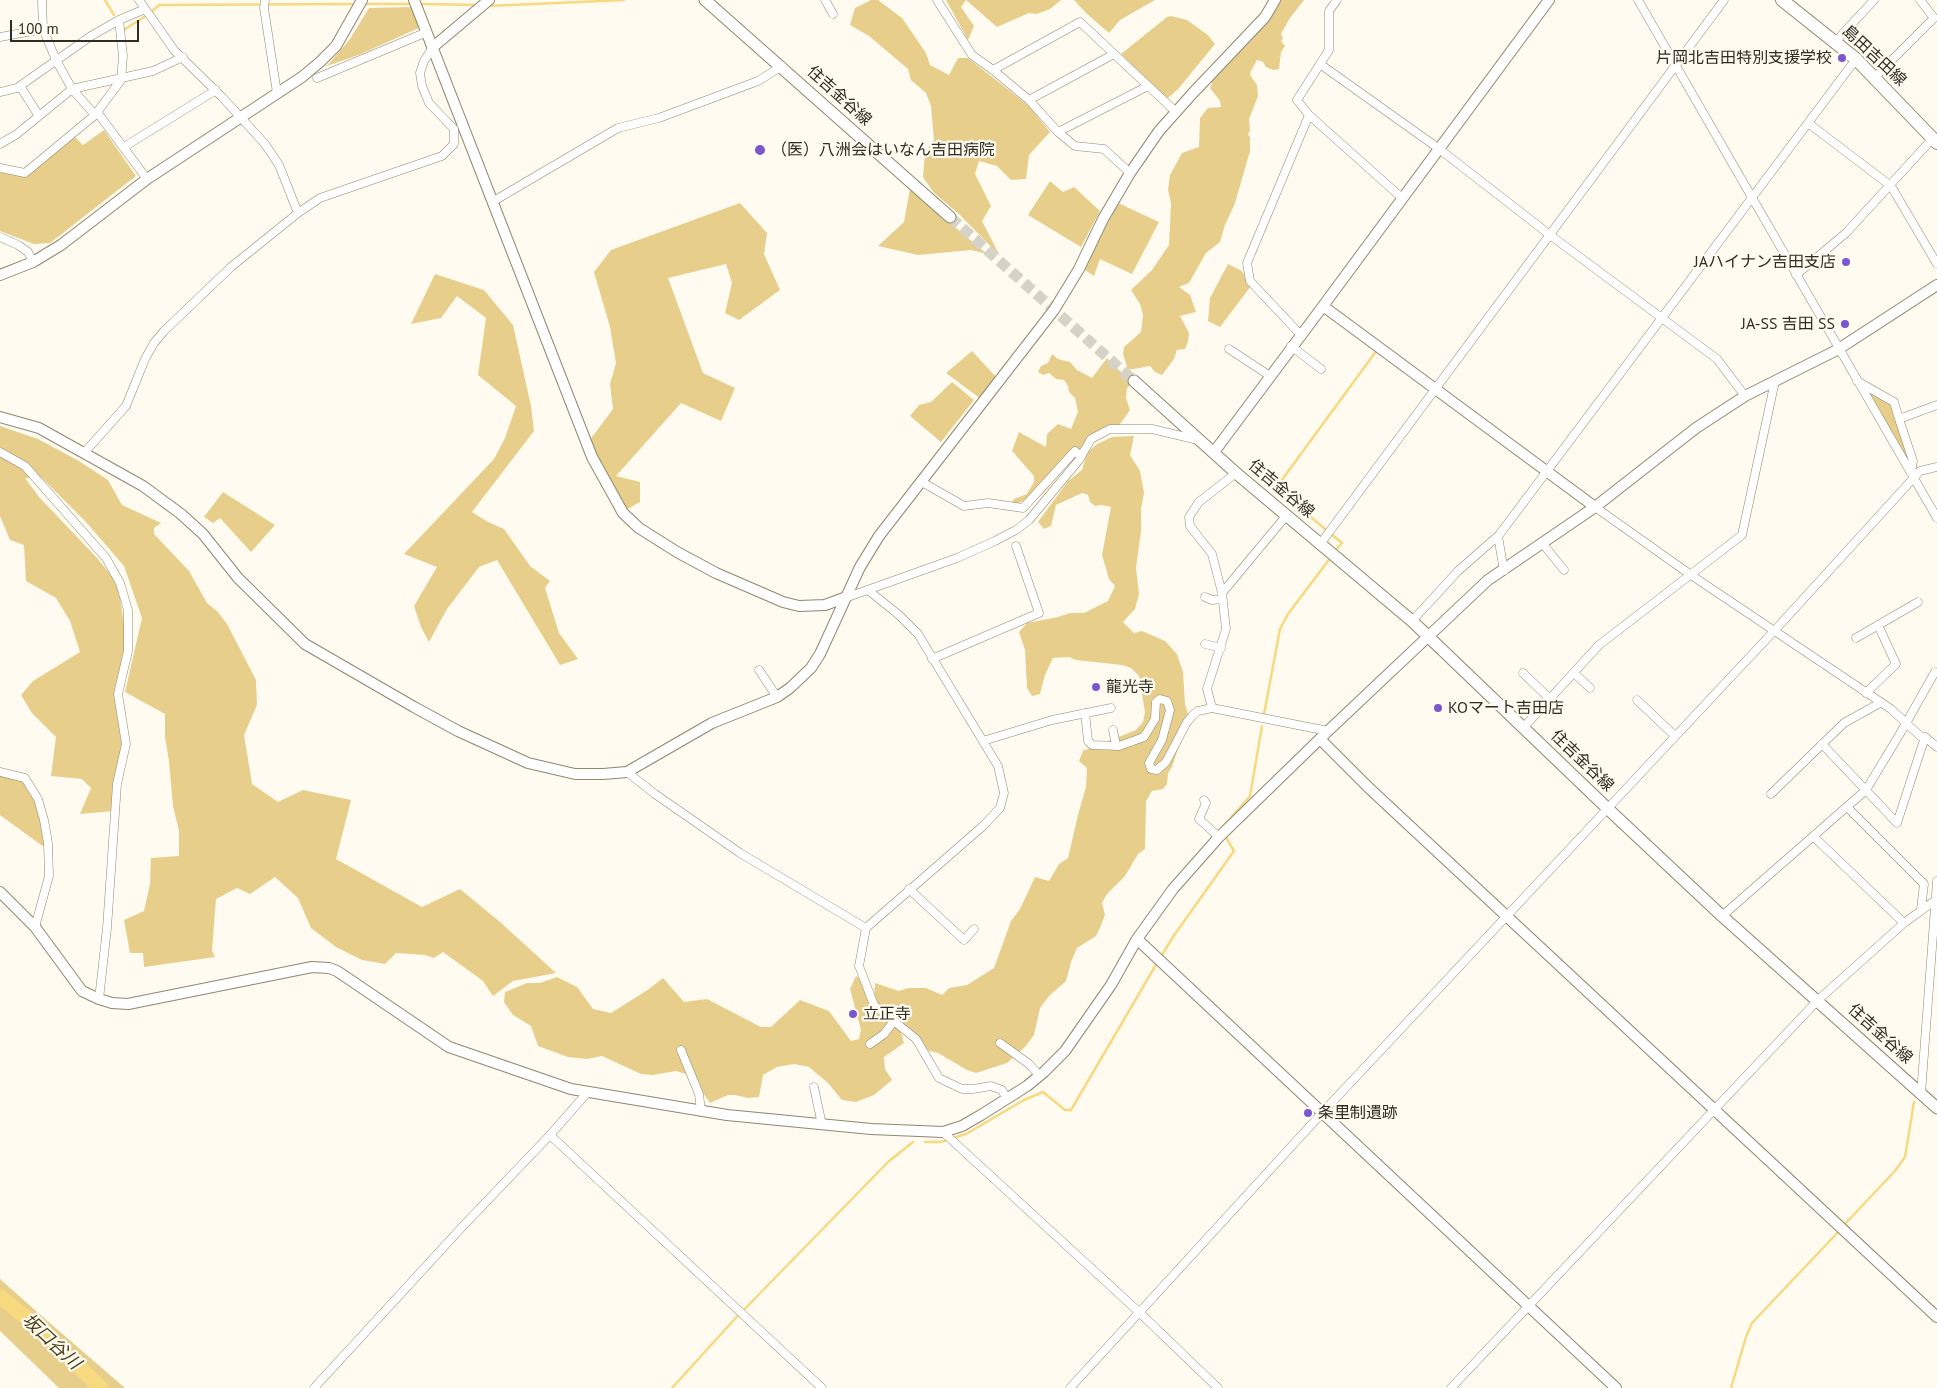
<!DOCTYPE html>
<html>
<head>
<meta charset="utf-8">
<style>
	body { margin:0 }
	#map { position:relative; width:1937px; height:1388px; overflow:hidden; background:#fffbf0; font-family:"PT Sans",sans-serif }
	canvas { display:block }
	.scale { position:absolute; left:10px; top:20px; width:129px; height:22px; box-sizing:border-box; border:2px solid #2f2c21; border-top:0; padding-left:6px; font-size:15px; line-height:18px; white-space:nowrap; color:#2f2c21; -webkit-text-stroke:4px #fffbf0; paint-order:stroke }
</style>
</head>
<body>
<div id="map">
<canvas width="1937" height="1388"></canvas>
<div class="scale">100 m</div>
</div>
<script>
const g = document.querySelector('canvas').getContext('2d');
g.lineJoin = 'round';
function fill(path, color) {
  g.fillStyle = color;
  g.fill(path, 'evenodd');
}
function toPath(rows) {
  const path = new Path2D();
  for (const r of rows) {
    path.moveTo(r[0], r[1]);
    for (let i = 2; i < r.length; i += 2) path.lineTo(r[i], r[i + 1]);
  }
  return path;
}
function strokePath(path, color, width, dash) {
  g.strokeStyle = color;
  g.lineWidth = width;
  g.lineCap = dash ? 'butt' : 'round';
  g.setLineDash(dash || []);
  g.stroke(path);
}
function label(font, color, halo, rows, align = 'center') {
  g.font = font + ' "PT Sans","Noto Sans JP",sans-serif';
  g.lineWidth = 4.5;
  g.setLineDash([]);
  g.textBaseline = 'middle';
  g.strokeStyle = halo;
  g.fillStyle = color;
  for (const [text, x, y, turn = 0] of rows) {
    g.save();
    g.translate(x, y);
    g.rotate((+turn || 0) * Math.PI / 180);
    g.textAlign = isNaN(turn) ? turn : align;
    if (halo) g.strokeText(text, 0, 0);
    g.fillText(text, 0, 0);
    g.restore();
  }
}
const green = toPath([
	[871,0,878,0,902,18,926,53,930,65,949,75,958,58,968,58,1029,106,1050,132,1029,155,1026,179,1011,180,997,166,979,161,975,174,991,206,982,221,1000,256,959,214,934,193,923,177,925,153,934,140,931,106,926,93,911,80,908,69,869,36,850,25,855,8],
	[946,0,1061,0,1050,9,1037,14,1029,13,997,27,966,0,961,7,974,26,968,40],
	[1074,0,1155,0,1120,20,1109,33,1087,14],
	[1275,0,1304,0,1290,18,1281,34,1283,38,1281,41,1285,46,1281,52,1279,69,1273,70,1266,67,1263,62,1257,60,1251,71,1250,75,1257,85,1258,96,1249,119,1250,130,1248,135,1250,137,1250,151,1235,203,1225,225,1220,242,1206,253,1189,283,1179,287,1190,295,1196,312,1180,316,1189,333,1188,342,1185,349,1177,350,1174,359,1162,375,1155,372,1150,366,1128,370,1123,354,1124,347,1141,332,1143,315,1140,304,1131,290,1152,270,1169,245,1171,203,1168,190,1170,175,1182,153,1199,147,1200,118,1208,108,1221,107,1220,101,1210,88,1212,84,1210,78],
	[413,7,421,27,361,54,327,66,350,39,369,8],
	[1171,16,1187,20,1208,35,1215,44,1179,88,1167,99,1121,54,1167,17],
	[104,130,136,176,50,243,34,244,0,231,0,172,22,175,74,136,83,145],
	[1050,181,1063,192,1074,187,1100,211,1081,247,1028,215],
	[910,189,987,254,971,250,918,255,878,246,904,222],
	[1114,201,1159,222,1132,274,1100,259,1094,276,1082,268],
	[740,203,767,233,764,254,780,290,739,320,725,313,732,283,726,264,668,278,703,373,735,388,721,421,681,403,616,476,640,482,640,502,626,510,589,441,613,409,610,384,616,363,610,327,594,272,611,250],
	[1228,264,1242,271,1251,286,1220,327,1208,321,1210,298],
	[435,274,484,290,513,325,531,406,534,431,472,512,488,522,504,529,530,566,550,581,545,588,559,633,578,659,560,665,497,560,479,567,447,609,429,642,421,627,414,606,437,567,404,554,494,459,505,438,516,406,478,375,486,318,457,296,441,318,411,324],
	[972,351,997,378,981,399,946,373],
	[1052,354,1058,359,1070,362,1077,370,1092,378,1107,358,1132,383,1127,388,1126,398,1130,410,1116,430,1081,450,1041,496,1040,491,1026,500,1016,504,1011,503,1014,499,1027,494,1034,482,1034,476,1012,451,1019,432,1046,447,1047,434,1058,424,1071,429,1078,412,1075,398,1069,392,1068,386,1064,380,1056,379,1049,373,1043,375,1038,372,1041,366,1048,363],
	[952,382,974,400,941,442,910,416,919,405,931,402],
	[1865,390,1891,403,1908,454,1909,465],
	[0,426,38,439,79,461,108,480,122,505,161,523,154,528,154,534,189,571,207,603,218,612,227,624,256,680,257,705,244,735,252,784,278,802,303,790,351,800,336,859,422,907,460,889,500,922,556,973,513,981,493,996,483,981,443,952,434,958,425,955,396,953,385,964,362,960,336,947,311,928,298,898,275,877,250,894,237,888,216,899,212,951,215,957,144,967,143,953,130,953,124,920,144,911,150,884,151,858,179,856,179,831,173,806,169,761,165,737,165,714,125,692,142,618,124,566,86,522,42,478,25,478,39,497,98,559,118,584,128,651,118,694,126,744,113,811,80,814,91,788,82,779,51,776,56,737,32,713,21,695,33,681,80,652,70,621,56,598,26,581,24,545,10,540,0,516],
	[1134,436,1130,455,1140,471,1144,493,1141,509,1141,531,1136,568,1139,594,1135,609,1123,622,1134,633,1142,631,1165,641,1177,654,1183,672,1185,704,1188,714,1187,722,1172,767,1168,773,1167,784,1163,789,1152,791,1146,801,1145,849,1138,854,1125,876,1107,894,1102,903,1105,915,1100,928,1096,936,1077,948,1071,962,1066,981,1049,996,1040,1008,1034,1035,1025,1047,1007,1063,976,1073,967,1070,938,1053,926,1050,899,1026,904,1043,884,1057,885,1069,892,1080,874,1095,856,1102,842,1100,828,1083,809,1067,794,1064,777,1067,763,1075,759,1097,748,1098,735,1095,728,1095,710,1103,703,1093,696,1077,676,1071,653,1075,641,1074,602,1056,587,1059,568,1057,538,1046,531,1026,513,1015,504,1002,505,992,527,983,540,983,557,977,577,987,593,1009,611,1013,649,989,663,978,684,1002,707,999,761,1027,771,1027,800,1000,829,1011,851,1041,859,1039,861,1030,850,989,856,976,871,987,874,998,875,983,899,991,908,988,926,988,942,995,949,988,967,985,994,968,1011,921,1020,909,1035,877,1049,881,1059,864,1068,858,1078,815,1086,787,1087,768,1079,761,1083,751,1136,730,1143,722,1145,712,1139,676,1131,668,1122,665,1076,660,1069,657,1053,658,1045,675,1040,694,1032,696,1027,688,1025,650,1019,632,1027,623,1058,617,1070,613,1084,613,1108,601,1115,586,1109,579,1102,555,1111,507,1102,505,1095,506,1090,502,1088,495,1082,493,1056,505,1051,526,1044,529,1038,522,1068,481,1082,470,1087,453,1097,444,1112,437],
	[223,492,275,525,251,552,220,518,213,523,204,517],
	[0,771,25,779,35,797,48,848,41,845,0,815],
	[0,1279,44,1318,125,1388,59,1388,0,1331]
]);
const stream = toPath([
	[105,0,114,15],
	[363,4,413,4],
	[418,4,478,5],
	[488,6,624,0],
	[122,31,149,14,159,5,355,4],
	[1334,552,1342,543,1276,488,1377,350],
	[1264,714,1280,629,1288,614,1331,557],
	[1222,828,1250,796,1262,726],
	[1160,958,1175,934,1234,851,1224,834],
	[953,1138,966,1134,1024,1100,1043,1092,1065,1110,1071,1110,1157,963],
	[925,1142,940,1142,948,1140],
	[1843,1226,1895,1171,1905,1157,1914,1102],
	[672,1388,732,1322,888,1162,913,1142],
	[1731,1388,1746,1337,1752,1323,1840,1230]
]);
const river = toPath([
	[0,1297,35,1324,101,1388]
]);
const secondaryTunnel = toPath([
	[950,217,1134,381]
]);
const minor = toPath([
	[139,0,174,50,222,97,265,144,279,165,298,213],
	[265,0,264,8,277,93],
	[825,0,833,14],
	[937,0,972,55,993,70,1029,100,1058,132,1075,146,1104,149,1130,173],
	[1638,0,1937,518],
	[43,29,56,60,72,89,95,115,121,80,123,56,119,20],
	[0,37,43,29,42,0],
	[1836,41,1874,0],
	[1320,64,1438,148,1550,235,1717,359,1745,396],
	[993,70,1080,22,1176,112],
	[1875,77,1934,18,1920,0],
	[317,78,427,32],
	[20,86,39,116],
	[0,92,17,88,91,36,119,20,145,9],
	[1029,100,1114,54],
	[97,112,147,179],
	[1309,115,1402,198],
	[1808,123,1891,186,1937,264],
	[1058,132,1148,86],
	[0,144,17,134,72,89,153,71,183,57],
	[124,147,216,90],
	[0,168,25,173,95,115],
	[492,202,618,128,659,118,758,81,782,66],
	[0,237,18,245,28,252,33,262],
	[1796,275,1846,233,1933,138],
	[1300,334,1250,281,1247,263,1309,115,1297,100,1329,50,1329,11,1337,0],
	[1291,346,1321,369],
	[1229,349,1270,376],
	[1857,381,1894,402,1899,419],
	[0,452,25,466,106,558,120,583,128,610,128,651,118,694,126,744,117,784,107,928,99,999],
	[84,453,126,406,145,359,154,343,164,331,231,267,298,213,320,198,442,156,454,144,454,129,429,103,422,86,420,73,424,61,433,47],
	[1236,473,1199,502,1189,517,1190,526,1212,554,1222,593,1226,629,1207,689,1212,708,1328,731],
	[1911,473,1913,461,1899,419,1937,405],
	[922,482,964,506,988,503,1023,508,1075,451,1081,456],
	[1595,507,1691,575,1891,709,1920,736,1925,737,1937,747],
	[1498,536,1504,571],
	[1321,543,1724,0],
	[1543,544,1564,570],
	[868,590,899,615,918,634,998,766,1004,793,1000,808,983,826,866,928,859,966,874,1005,916,1039,939,1078,962,1089,973,1089,991,1086,1002,1090,1007,1099],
	[1222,593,1286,516],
	[1205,597,1212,600,1222,599],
	[845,598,957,558,995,541,1016,530,1029,520,1079,460,1091,439,1110,429,1152,429,1198,440],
	[1412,621,1458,571,1499,535,1856,59],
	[1856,638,1918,602],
	[1205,644,1221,648],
	[932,659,1039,613,1016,546],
	[759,670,777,697],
	[1523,673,1550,699],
	[1574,673,1590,688],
	[1866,693,1896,664,1878,625],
	[1637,700,1675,736],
	[1085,713,1088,741,1092,745,1119,746,1144,737,1155,719,1156,702,1160,699,1167,701,1170,710,1162,740,1149,763,1151,769,1157,770,1166,762,1187,722,1194,714,1198,711,1212,708],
	[1524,727,1599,645,1742,535,1775,381],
	[1113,730,1116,745],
	[983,741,1052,720,1111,708],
	[1822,744,1897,823,1925,737],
	[0,772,25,778,38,799,44,820,48,843,49,876,35,927],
	[627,772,655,794,740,853,866,928],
	[1771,794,1844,723,1880,703],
	[1204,800,1206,803,1199,819,1219,837],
	[1847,807,1924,884,1921,909],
	[1814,837,1904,923],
	[909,889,964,940,974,929],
	[1722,916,1866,790,1901,732,1935,672],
	[1000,1043,1029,1064,1040,1076],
	[870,1044,884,1034,894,1021],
	[681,1050,699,1094,701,1111],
	[814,1087,822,1125],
	[1921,1094,1937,881],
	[943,1132,1140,1313,1218,1388],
	[550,1135,822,1388],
	[314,1388,463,1226,550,1135,587,1093],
	[1070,1388,1322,1113,1775,630,1920,471,1937,467],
	[1451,1388,1818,1000,1904,923,1937,899]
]);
const tertiary = toPath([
	[414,0,592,457,623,513,639,528,677,552,716,573,783,602,799,606,825,605,844,598],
	[433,47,489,0],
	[0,275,33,262,61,245,147,179,302,77,320,62,336,46,362,0],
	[1323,306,1595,507],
	[0,417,39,428,143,486,181,514,203,534,238,578,305,644,414,707,458,731,528,763,575,774,603,774,627,772,712,723,777,697,790,688,811,668,820,654,860,567,879,536,1054,310,1079,269,1103,219,1130,173,1159,131,1192,94,1265,17,1275,0],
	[1214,452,1323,306,1549,0],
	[1320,739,1369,788,1937,1317],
	[0,892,35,927,82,991,99,999,112,1003,128,1004,312,967,329,968,337,971,449,1047,571,1089,727,1115,871,1129,943,1132,962,1126,981,1115,1027,1086,1044,1072,1065,1051,1111,985,1137,939,1173,889,1219,837,1328,731,1488,580,1595,507,1696,428,1745,396,1837,350,1937,285],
	[1137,939,1616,1388]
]);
const secondary = toPath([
	[705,0,950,217],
	[1134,381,1236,473,1412,621,1607,808,1722,916,1937,1108]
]);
const primary = toPath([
	[1782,0,1856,59,1937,143]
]);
const markers = [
	[1842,58,5,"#7b56d0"],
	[760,150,6,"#7b56d0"],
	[1846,262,5,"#7b56d0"],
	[1845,324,5,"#7b56d0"],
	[1096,687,5,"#7b56d0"],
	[1438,708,5,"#7b56d0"],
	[853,1014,5,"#7b56d0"],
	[1308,1113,5,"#7b56d0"]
];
const streetNames = [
	["島田吉田線",1874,56,43],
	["住吉金谷線",839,96,42],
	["住吉金谷線",1281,489,40],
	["住吉金谷線",1582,761,44],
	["住吉金谷線",1880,1034,42]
];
const poiNames = [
	["片岡北吉田特別支援学校",1832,58,"right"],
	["（医）八洲会はいなん吉田病院",771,150],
	["JAハイナン吉田支店",1836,262,"right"],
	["JA-SS 吉田 SS",1835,324,"right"],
	["龍光寺",1106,687],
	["KOマート吉田店",1448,708],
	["立正寺",863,1014],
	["条里制遺跡",1318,1113]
];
const waterNames = [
	["坂口谷川",51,1342,43]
];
fill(green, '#e7cf8b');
strokePath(stream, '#f7d980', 2.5);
strokePath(river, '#f7d980', 15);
strokePath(secondaryTunnel, '#d5d2c7', 11, [11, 5.5]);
strokePath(minor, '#90876f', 9);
strokePath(tertiary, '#90876f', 12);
strokePath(secondary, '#90876f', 13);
strokePath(primary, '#90876f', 14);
strokePath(minor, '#fff', 8);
strokePath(tertiary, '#fff', 10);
strokePath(secondary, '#fff', 11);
strokePath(primary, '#fff', 12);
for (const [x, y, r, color] of markers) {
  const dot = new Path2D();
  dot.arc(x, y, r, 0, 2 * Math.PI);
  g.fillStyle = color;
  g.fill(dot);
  strokePath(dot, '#fffbf0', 2);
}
label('16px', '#2f2c21', '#fffbf0', streetNames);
label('16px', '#2f2c21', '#fffbf0', poiNames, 'left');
label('italic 18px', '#4b3e18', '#fffbf0', waterNames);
</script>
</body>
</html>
